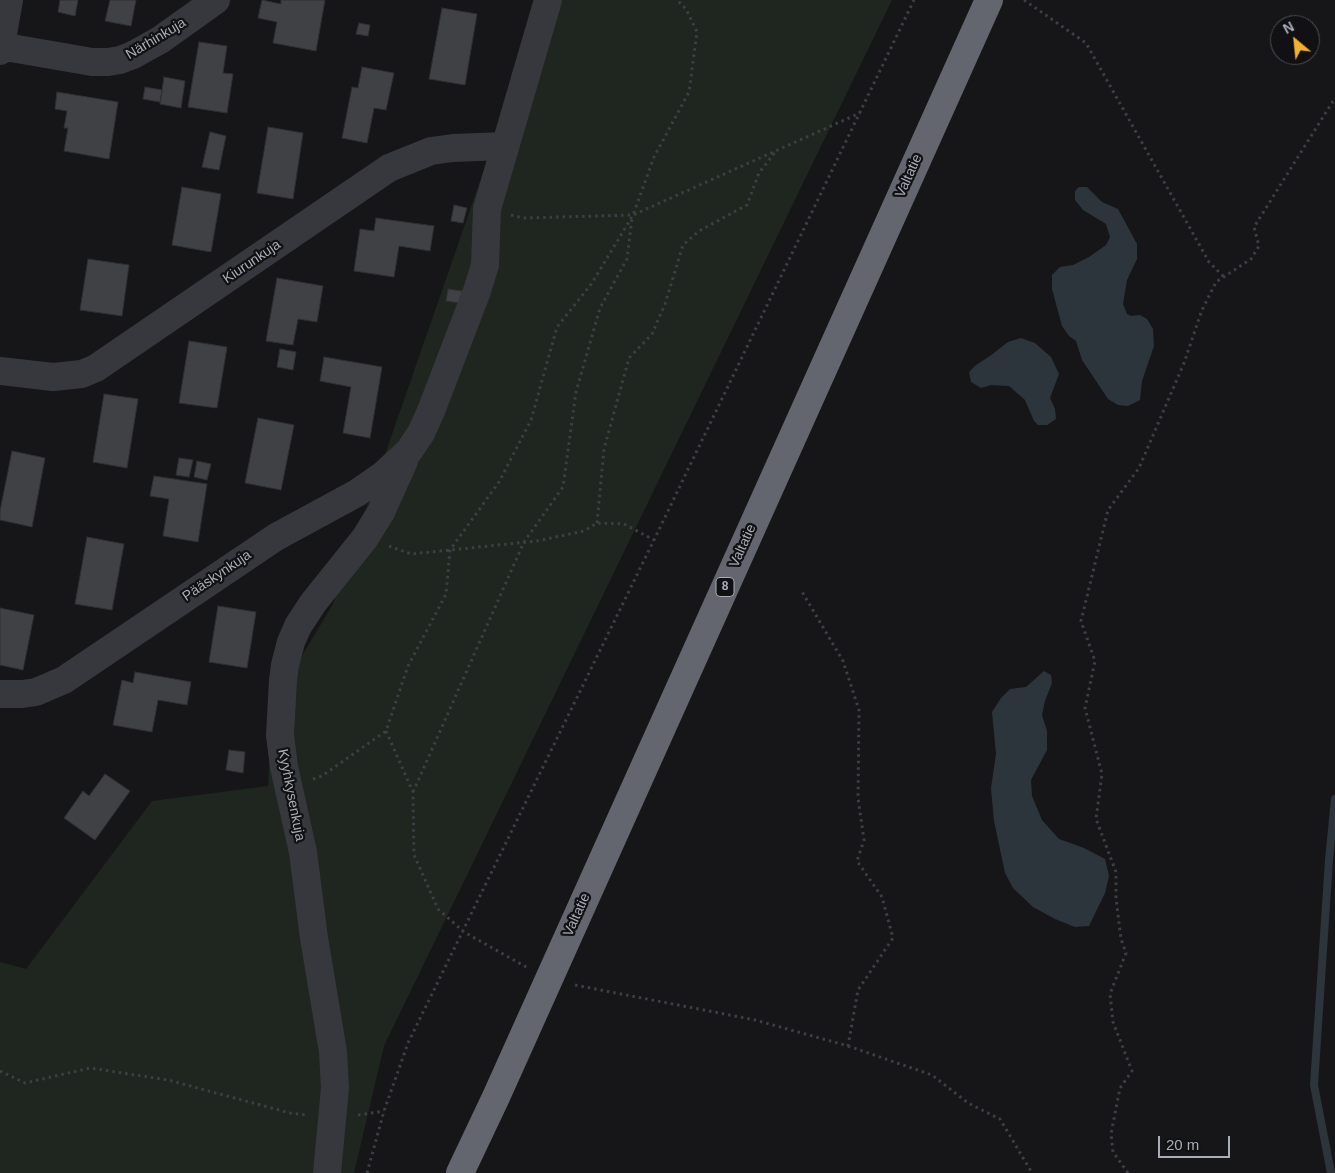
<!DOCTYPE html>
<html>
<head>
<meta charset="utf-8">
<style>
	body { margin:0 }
	#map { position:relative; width:1335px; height:1173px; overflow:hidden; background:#161618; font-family:Helvetica,sans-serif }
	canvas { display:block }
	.north { position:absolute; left:1270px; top:15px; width:50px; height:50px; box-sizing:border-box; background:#111113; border:1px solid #4d4f55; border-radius:50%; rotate:332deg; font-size:14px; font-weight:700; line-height:20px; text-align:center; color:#a8adb8 }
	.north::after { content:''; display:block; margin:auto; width:18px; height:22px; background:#f2b134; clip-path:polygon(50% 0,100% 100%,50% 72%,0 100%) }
	.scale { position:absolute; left:1158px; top:1136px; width:72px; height:22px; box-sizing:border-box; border:2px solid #a8adb8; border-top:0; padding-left:6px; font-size:15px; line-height:18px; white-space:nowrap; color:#a8adb8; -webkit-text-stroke:4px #111113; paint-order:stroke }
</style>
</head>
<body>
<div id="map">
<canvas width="1335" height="1173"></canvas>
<div class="north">N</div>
<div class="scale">20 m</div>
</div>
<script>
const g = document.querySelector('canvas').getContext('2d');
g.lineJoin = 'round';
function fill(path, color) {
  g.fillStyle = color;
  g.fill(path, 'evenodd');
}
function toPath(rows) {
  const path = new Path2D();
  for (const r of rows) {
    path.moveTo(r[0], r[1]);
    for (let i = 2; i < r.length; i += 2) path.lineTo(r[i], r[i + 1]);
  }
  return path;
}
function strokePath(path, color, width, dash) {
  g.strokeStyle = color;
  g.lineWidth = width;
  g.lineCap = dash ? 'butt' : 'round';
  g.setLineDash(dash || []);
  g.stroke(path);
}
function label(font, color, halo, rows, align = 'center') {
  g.font = font + ' Helvetica,sans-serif';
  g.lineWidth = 4.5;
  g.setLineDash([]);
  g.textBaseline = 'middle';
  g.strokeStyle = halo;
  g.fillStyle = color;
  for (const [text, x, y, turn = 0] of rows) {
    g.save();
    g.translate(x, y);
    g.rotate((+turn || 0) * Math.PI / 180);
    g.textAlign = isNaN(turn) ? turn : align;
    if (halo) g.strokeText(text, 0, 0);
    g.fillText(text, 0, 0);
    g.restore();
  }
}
const green = toPath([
	[543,0,892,0,384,1046,354,1173,0,1173,0,962,26,969,152,801,268,786,272,706,333,604]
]);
const water = toPath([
	[1079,187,1087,187,1102,202,1118,209,1137,244,1137,259,1127,280,1123,304,1127,314,1131,316,1140,315,1147,319,1153,329,1154,346,1142,381,1140,400,1128,406,1118,405,1108,399,1082,360,1076,341,1069,336,1062,326,1052,289,1052,275,1060,267,1073,265,1089,257,1106,245,1110,237,1106,224,1083,210,1075,200,1075,191],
	[1021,338,1035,343,1051,357,1059,374,1050,398,1055,409,1056,419,1047,425,1038,425,1034,421,1025,400,1009,386,991,385,981,388,971,382,969,372,976,365,990,356,1008,342],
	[1044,671,1051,675,1052,683,1045,701,1042,715,1047,731,1047,750,1031,780,1032,796,1042,820,1059,839,1084,848,1105,859,1109,876,1105,893,1089,926,1075,927,1055,919,1033,907,1013,888,1005,873,994,821,991,788,996,754,992,712,1001,698,1010,689,1026,687]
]);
const stream = toPath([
	[1331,1173,1314,1085,1329,860,1335,799]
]);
const building = toPath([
	[60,0,78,0,75,16,58,12,60,0],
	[110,0,136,0,131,26,105,21,110,0],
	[262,0,281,4,281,0,325,0,316,51,273,43,277,22,258,18,262,0],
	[442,8,477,14,465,85,429,79,442,8],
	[359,23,370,25,368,36,356,34,359,23],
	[199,42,227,46,223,73,233,74,227,113,188,107,199,42],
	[362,67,394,73,386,110,374,108,367,143,342,138,352,87,358,88,362,67],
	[164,77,185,81,181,108,160,104,164,77],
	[145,87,162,90,160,102,143,99,145,87],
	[57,92,118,102,109,159,64,151,68,128,64,128,67,111,55,109,57,92],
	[268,127,303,133,293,199,257,193,268,127],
	[210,132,226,136,219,170,202,167,210,132],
	[182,187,221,194,211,252,172,245,182,187],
	[454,205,467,208,463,223,451,221,454,205],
	[376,218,434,226,430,251,399,246,394,277,354,271,360,229,374,231,376,218],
	[88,259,129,265,122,316,80,310,88,259],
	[277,278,323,286,317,322,298,319,293,345,266,341,277,278],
	[448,289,462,291,460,303,446,301,448,289],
	[189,341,227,347,217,408,179,403,189,341],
	[280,349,296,352,293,370,277,367,280,349],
	[324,357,382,367,370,438,343,433,351,387,320,381,324,357],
	[104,394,138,399,127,468,93,462,104,394],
	[258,418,294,425,281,490,245,483,258,418],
	[12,451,45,458,32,527,0,520,0,511,12,451],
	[179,458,193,460,189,477,176,475,179,458],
	[197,461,211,464,207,480,194,477,197,461],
	[154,476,207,484,198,542,163,536,169,499,150,496,154,476],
	[87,537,124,544,112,610,75,604,87,537],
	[218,606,256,612,247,668,209,662,218,606],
	[0,608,34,615,23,670,0,665,0,608],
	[135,672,191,682,187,705,158,700,152,732,113,725,122,680,133,683,135,672],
	[229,750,245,752,243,773,226,770,229,750],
	[105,774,130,791,95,840,64,818,83,791,89,796,105,774]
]);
const path = toPath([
	[1024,0,1086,43,1209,262,1224,277],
	[511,215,523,218,633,215,860,113],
	[597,523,604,449,629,358,652,334,665,304,683,245,699,231,747,205,759,173,776,151],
	[389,546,411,554,537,541,584,531,597,523,624,524,654,540],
	[386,731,413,792,414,855,438,909,464,932,528,968],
	[313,779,322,776,386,731,408,666,446,594,450,550,499,482,531,420,557,327,592,283,633,215,654,157,689,92,697,32,686,9,677,0],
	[413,792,524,542,563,487,576,392,600,308,627,259,632,218],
	[575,985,755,1020,848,1046,858,990,893,938,882,897,857,861,864,840,858,798,859,710,843,661,801,590],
	[848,1046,932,1075,968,1103,1000,1119,1032,1173],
	[0,1071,25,1083,90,1068,168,1080,290,1113,307,1115],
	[358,1115,384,1111],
	[367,1173,384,1111,408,1043,654,540,914,0],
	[1128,1173,1113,1152,1111,1134,1120,1088,1132,1071,1113,1022,1110,994,1126,953,1121,939,1116,898,1116,872,1096,819,1102,774,1085,708,1095,661,1081,621,1108,510,1139,468,1184,363,1202,310,1216,282,1251,259,1259,246,1254,227,1335,98]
]);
const minor = toPath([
	[0,46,92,62,108,62,120,60,133,55,160,40,216,0],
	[0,51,9,0],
	[0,371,53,377,82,374,96,368,389,168,431,151,453,148,505,146],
	[0,694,22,694,36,692,64,680,276,537,357,493,383,475,409,451,421,433,431,411,477,291,485,265,487,209,548,0],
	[327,1173,335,1088,333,1052,314,938,303,852,284,767,280,735,283,680,285,665,291,642,298,626,313,603,365,538,381,512,404,461]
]);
const highway = toPath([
	[460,1173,496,1097,989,0]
]);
const shields = [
	[725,587,18]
];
const shieldNames = [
	["8",725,587]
];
const streetNames = [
	["Närhinkuja",156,39,-31],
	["Valtatie",909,176,-66],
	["Kiurunkuja",252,262,-34],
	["Valtatie",743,546,-66],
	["Pääskynkuja",217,576,-34],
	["Kyyhkysenkuja",291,795,79],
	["Valtatie",577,915,-66]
];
fill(green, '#1e261f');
fill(water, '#2c353c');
strokePath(stream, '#2c353c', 8);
fill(building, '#404145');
strokePath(building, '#303034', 1);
strokePath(path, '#3d3f44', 3, [2.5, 4]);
strokePath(minor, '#37383d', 28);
strokePath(highway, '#63666e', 28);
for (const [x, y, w] of shields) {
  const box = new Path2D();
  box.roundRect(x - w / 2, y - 9.5, w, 19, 4);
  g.fillStyle = '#111113';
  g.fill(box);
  strokePath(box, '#a8adb8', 1);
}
label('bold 12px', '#a8adb8', null, shieldNames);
label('14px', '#a8adb8', '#111113', streetNames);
</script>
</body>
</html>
